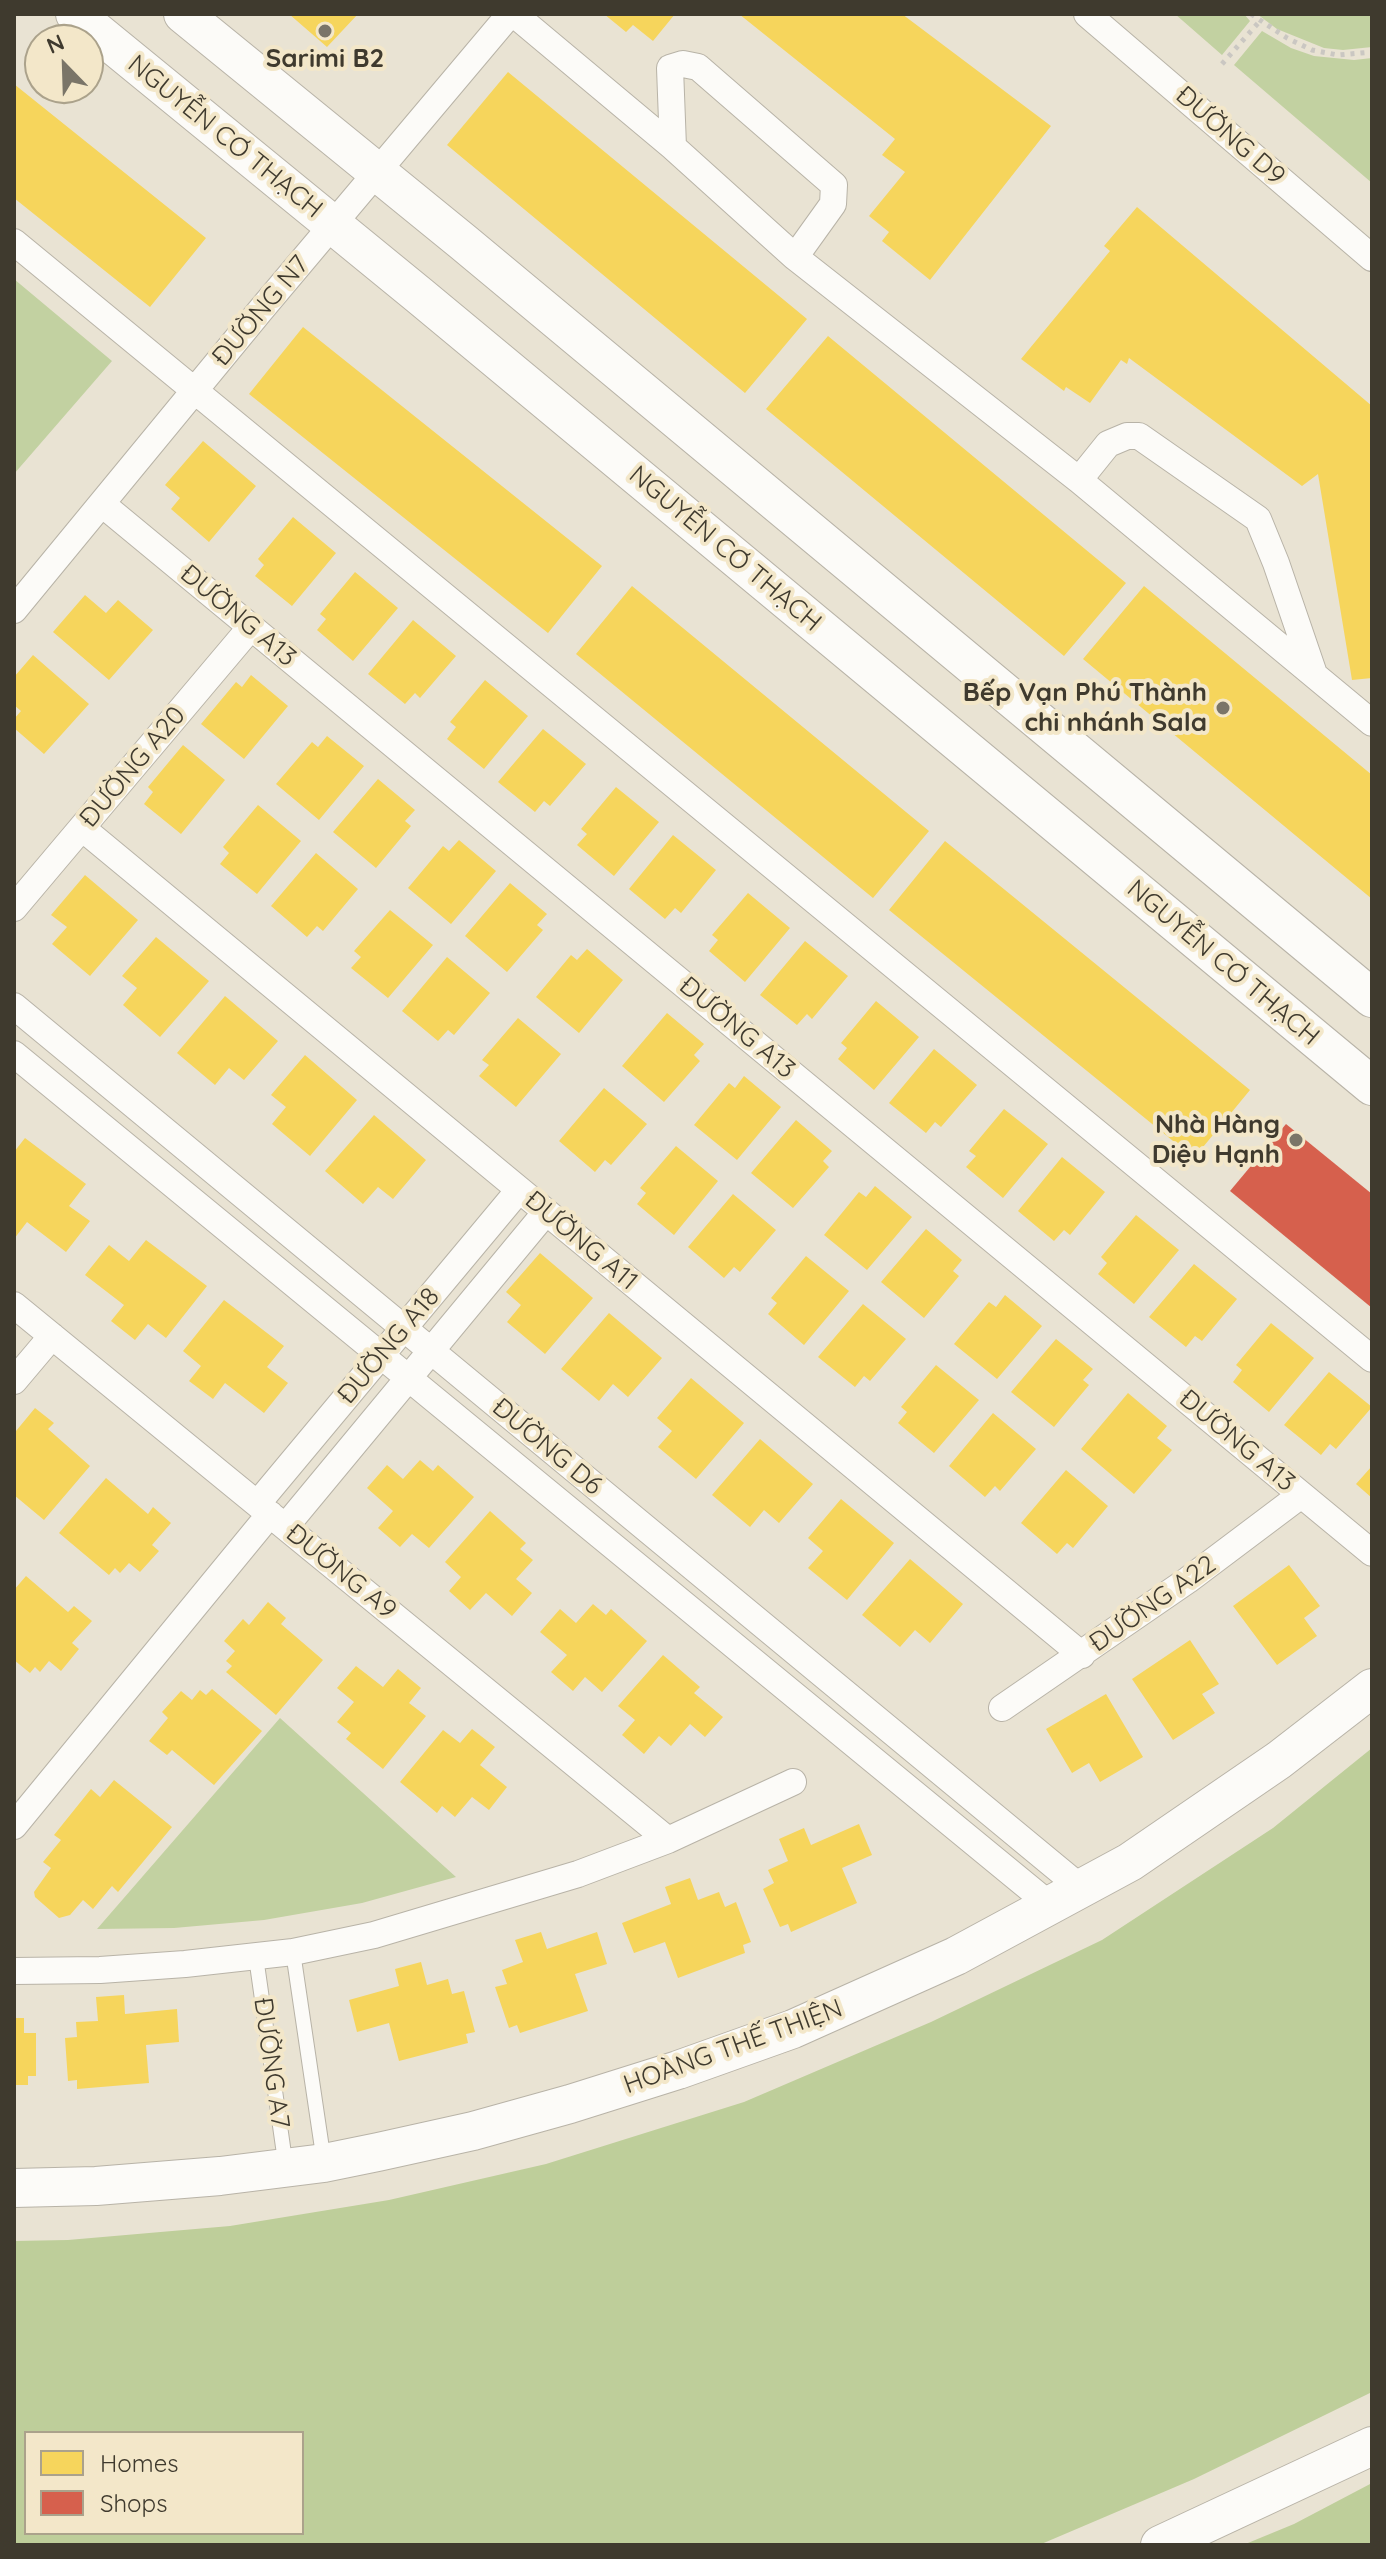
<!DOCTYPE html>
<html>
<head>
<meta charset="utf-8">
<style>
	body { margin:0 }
	#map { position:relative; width:1386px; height:2559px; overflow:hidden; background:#e9e3d3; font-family:Quicksand,sans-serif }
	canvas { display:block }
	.frame { position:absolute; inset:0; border:16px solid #3f3a2e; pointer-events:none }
	.legend { position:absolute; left:24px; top:2431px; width:280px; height:104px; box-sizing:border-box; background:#f3e7c9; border:2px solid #aba28b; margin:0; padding:10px 14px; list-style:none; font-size:24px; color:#3f3a2e }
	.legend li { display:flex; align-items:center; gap:16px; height:40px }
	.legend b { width:40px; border:2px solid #aba28b }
	.north { position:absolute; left:24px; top:24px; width:80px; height:80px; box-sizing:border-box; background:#f3e7c9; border:2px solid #aba28b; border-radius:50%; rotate:337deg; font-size:22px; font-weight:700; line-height:32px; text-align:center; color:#3f3a2e }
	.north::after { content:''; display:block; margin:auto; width:28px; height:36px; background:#7a7568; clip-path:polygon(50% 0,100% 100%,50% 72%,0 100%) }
</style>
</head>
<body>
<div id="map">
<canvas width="1386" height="2559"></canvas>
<div class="frame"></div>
<ul class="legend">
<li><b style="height:22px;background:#f6d55c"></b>Homes</li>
<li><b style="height:22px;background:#d6604d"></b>Shops</li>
</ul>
<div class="north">N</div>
</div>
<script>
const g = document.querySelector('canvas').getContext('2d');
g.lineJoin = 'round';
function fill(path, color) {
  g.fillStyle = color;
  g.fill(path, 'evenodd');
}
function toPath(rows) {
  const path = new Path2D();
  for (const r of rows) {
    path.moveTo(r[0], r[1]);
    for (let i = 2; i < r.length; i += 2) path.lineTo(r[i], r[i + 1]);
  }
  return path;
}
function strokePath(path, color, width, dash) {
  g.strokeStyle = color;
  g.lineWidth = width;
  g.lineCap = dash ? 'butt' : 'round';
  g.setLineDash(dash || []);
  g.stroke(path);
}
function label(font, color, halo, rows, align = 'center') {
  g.font = font + ' Quicksand,sans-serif';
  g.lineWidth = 8;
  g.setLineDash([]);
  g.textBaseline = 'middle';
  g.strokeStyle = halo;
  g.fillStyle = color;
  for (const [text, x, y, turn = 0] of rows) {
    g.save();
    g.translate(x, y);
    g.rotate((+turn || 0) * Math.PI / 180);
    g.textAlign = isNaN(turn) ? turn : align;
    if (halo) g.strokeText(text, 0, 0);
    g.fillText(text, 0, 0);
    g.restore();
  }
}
const green = toPath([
	[1175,14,1244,14,1250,21,1222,55],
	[1257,14,1372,14,1372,47,1343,50,1324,48,1277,29],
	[1262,31,1291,48,1314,56,1354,60,1372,58,1372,183,1234,65],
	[14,279,112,361,14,474],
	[280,1718,456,1877,362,1903,264,1920,174,1928,97,1929]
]);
const forest = toPath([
	[1372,1748,1372,2392,1194,2479,1039,2545,14,2545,14,2241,68,2240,230,2226,389,2200,546,2164,744,2102,931,2022,1102,1940,1273,1828],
	[26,2433,302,2433,302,2533,26,2533],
	[1372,2483,1372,2545,1243,2545,1294,2524]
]);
const homes = toPath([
	[289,14,358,14,327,47],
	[604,14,675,14,653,41,633,25,626,32],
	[739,14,902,14,1051,126,930,280,882,241,889,232,869,216,905,172,882,155,895,139],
	[508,72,807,319,745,393,447,145],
	[14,84,206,238,150,307,14,198],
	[1137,207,1372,406,1372,678,1352,680,1318,474,1302,486,1129,358,1127,364,1121,360,1090,403,1066,387,1064,391,1021,359,1110,251,1104,246],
	[303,327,602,566,548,633,249,394],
	[828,336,1126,583,1064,656,766,409],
	[203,441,256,486,209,542,171,509,180,498,165,485],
	[293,517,336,553,292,606,255,576,264,565,258,559],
	[355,572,398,608,353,661,317,630,326,619,320,614],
	[632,586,929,831,873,898,576,654],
	[1144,586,1372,775,1372,899,1083,659],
	[85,595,106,613,118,600,153,630,109,680,53,632],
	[413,620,456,656,420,698,415,693,405,704,368,674],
	[33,655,89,704,44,754,14,728,14,719,21,711,14,705,14,677],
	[251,675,288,706,244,759,201,724,236,682,242,687],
	[485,680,528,716,484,769,447,739,456,727,450,722],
	[543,729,586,764,550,806,544,801,535,812,498,782],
	[327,736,364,766,319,820,276,784,312,742,318,747],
	[183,745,225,780,181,834,144,804,153,792,148,787],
	[378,779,415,810,405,821,411,826,376,868,333,832],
	[616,787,659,822,614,876,577,845,587,834,581,829],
	[258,805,301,841,257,894,220,864,229,853,223,847],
	[673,835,716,870,681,913,675,908,665,919,629,889],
	[459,840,496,871,451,924,408,888,443,846,449,851],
	[945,841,1250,1090,1194,1158,889,910],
	[316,853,358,889,323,931,317,926,307,937,271,906],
	[85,875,138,920,90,976,52,944,67,927,51,915],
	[510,883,547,914,537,925,543,930,507,972,465,936],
	[748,893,790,928,745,982,709,951,718,940,712,935],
	[390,910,433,945,388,998,351,968,361,957,354,951],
	[156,937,209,981,160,1037,123,1005,137,988,122,976],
	[805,941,848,976,812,1019,807,1014,797,1025,760,995],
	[587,949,623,980,579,1033,536,997,571,955,577,960],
	[447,957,490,993,454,1035,448,1030,438,1041,402,1011],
	[225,996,278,1041,244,1080,229,1068,215,1085,177,1053],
	[876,1001,919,1037,874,1090,838,1059,847,1048,841,1043],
	[667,1013,704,1044,694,1055,700,1061,664,1102,622,1066],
	[518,1018,561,1054,516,1107,479,1076,489,1065,482,1060],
	[934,1049,977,1085,941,1127,935,1122,926,1133,889,1103],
	[305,1055,357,1100,310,1156,272,1124,286,1107,271,1095],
	[744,1076,781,1107,737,1160,694,1125,729,1083,735,1088],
	[604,1088,647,1124,611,1165,605,1160,595,1172,559,1141],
	[1004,1109,1048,1144,1003,1198,966,1167,976,1156,969,1151],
	[374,1115,426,1160,393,1199,378,1187,363,1204,325,1171],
	[796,1120,832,1151,823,1161,829,1167,793,1208,751,1173],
	[25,1138,86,1184,69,1206,90,1221,66,1252,27,1222,14,1239,14,1152],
	[676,1146,718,1181,674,1235,637,1204,646,1193,640,1188],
	[1062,1157,1105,1192,1070,1235,1064,1230,1054,1241,1018,1211],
	[875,1186,912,1217,867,1270,824,1235,859,1192,866,1197],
	[733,1194,776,1230,740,1272,734,1267,724,1278,688,1247],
	[1136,1215,1179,1250,1134,1304,1098,1274,1107,1263,1101,1257],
	[926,1229,962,1260,953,1271,959,1276,924,1318,881,1282],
	[146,1240,207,1286,166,1338,148,1324,135,1340,111,1321,124,1305,85,1275,109,1245,129,1261],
	[540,1253,593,1298,545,1354,507,1322,521,1305,506,1292],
	[806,1256,849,1291,804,1345,768,1314,777,1303,771,1298],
	[1194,1264,1237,1299,1202,1341,1195,1336,1186,1347,1149,1317],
	[1005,1295,1042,1326,997,1379,954,1344,989,1302,996,1307],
	[224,1300,284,1346,267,1367,288,1383,264,1413,225,1383,213,1399,189,1381,201,1366,183,1351],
	[863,1304,906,1339,870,1381,864,1376,855,1387,818,1357],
	[609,1313,662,1358,628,1397,613,1384,599,1401,561,1369],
	[1271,1323,1314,1358,1269,1412,1233,1382,1242,1370,1236,1365],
	[1056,1339,1093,1369,1083,1380,1089,1385,1054,1427,1011,1392],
	[936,1365,979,1400,934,1453,898,1423,907,1412,901,1407],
	[1329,1372,1372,1407,1336,1449,1330,1444,1321,1455,1284,1425],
	[691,1378,744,1423,696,1479,658,1447,672,1431,657,1418],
	[1128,1393,1167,1426,1157,1438,1172,1450,1134,1494,1081,1449],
	[35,1408,54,1423,48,1429,90,1466,44,1520,14,1495,14,1429,16,1431],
	[993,1413,1036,1449,1000,1491,995,1486,985,1497,949,1466],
	[760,1439,813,1484,779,1523,764,1510,750,1527,712,1495],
	[420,1460,433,1471,438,1465,474,1497,429,1548,412,1534,400,1547,378,1528,393,1511,367,1488,387,1465,403,1479],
	[1372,1466,1372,1498,1356,1484],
	[1066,1470,1108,1506,1073,1548,1067,1543,1057,1554,1021,1523],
	[106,1478,148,1514,153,1507,171,1523,152,1545,159,1551,140,1572,129,1563,120,1573,115,1568,109,1575,59,1533],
	[841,1499,894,1543,847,1600,808,1568,823,1551,808,1538],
	[490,1511,526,1543,520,1549,533,1560,516,1579,532,1593,512,1616,486,1593,470,1610,449,1591,461,1577,445,1562],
	[910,1559,963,1604,930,1643,915,1630,900,1647,862,1615],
	[1289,1565,1320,1606,1304,1618,1317,1636,1277,1665,1233,1606],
	[26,1576,68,1612,74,1606,92,1621,72,1643,79,1649,61,1671,49,1661,40,1672,35,1667,30,1673,14,1660,14,1590],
	[268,1602,286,1618,281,1624,323,1660,276,1715,226,1672,232,1666,226,1661,235,1651,224,1641,243,1619,249,1625],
	[593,1604,606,1615,611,1609,647,1641,602,1692,585,1677,573,1691,551,1672,567,1655,540,1632,560,1609,576,1623],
	[1190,1640,1219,1684,1202,1694,1215,1713,1173,1740,1132,1679],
	[663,1655,700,1687,694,1693,723,1717,705,1737,690,1724,671,1746,659,1736,644,1754,622,1735,635,1720,618,1706],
	[356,1666,383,1687,398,1669,421,1688,409,1703,426,1716,383,1769,346,1739,351,1733,337,1722,354,1702,337,1688],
	[212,1689,262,1731,214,1785,172,1750,167,1755,149,1741,168,1718,162,1712,181,1691,192,1700,200,1690,206,1695],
	[1106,1694,1143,1757,1100,1782,1089,1763,1072,1773,1046,1729],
	[472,1729,495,1747,480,1765,507,1787,489,1810,472,1797,455,1817,442,1806,437,1813,400,1782,443,1730,460,1743],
	[114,1780,172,1827,118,1892,112,1886,93,1909,83,1900,70,1915,59,1918,35,1897,34,1892,51,1868,43,1862,61,1840,54,1835,91,1789,100,1797],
	[859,1824,872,1855,842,1868,857,1903,791,1932,788,1924,780,1927,763,1889,774,1883,768,1870,788,1861,779,1839,804,1828,811,1845],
	[690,1878,698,1900,719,1892,725,1907,736,1902,751,1942,743,1945,745,1953,678,1978,665,1942,634,1953,622,1923,671,1904,665,1887],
	[541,1932,547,1949,597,1932,607,1964,575,1974,588,2011,520,2033,517,2025,509,2028,495,1987,507,1984,502,1970,523,1962,515,1940],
	[421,1962,427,1985,448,1979,452,1994,464,1991,475,2032,466,2034,468,2043,399,2061,389,2023,357,2032,349,2000,399,1986,395,1969],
	[124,1995,125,2014,177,2009,179,2042,146,2045,149,2083,77,2089,77,2080,68,2081,65,2038,77,2037,76,2022,98,2021,96,1997],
	[14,2018,24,2018,24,2033,36,2033,36,2076,28,2076,28,2085,14,2085]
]);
const shops = toPath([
	[1286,1124,1372,1194,1372,1308,1230,1191]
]);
const path = toPath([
	[1251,14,1287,38,1312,50,1338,55,1372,52],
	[1222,64,1259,22]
]);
const lane = toPath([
	[293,1952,324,2162],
	[256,1957,286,2168]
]);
const street = toPath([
	[514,14,673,147,795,257,1079,480,1372,723],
	[1087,14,1372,258],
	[673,147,670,68,683,64,698,67,834,185,833,204,795,257],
	[14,242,1372,1359],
	[1079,480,1108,444,1127,436,1139,436,1258,519,1276,563,1314,674],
	[102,504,1372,1553],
	[14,610,260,311,510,14],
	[82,828,1082,1655],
	[14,908,251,627],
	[14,1006,1081,1888],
	[14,1054,1050,1905],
	[14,1305,668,1840],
	[14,1381,52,1336],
	[258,1503,519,1190],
	[286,1526,546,1212],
	[1002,1708,1188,1580,1301,1495],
	[14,1826,270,1514],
	[14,1971,100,1970,185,1964,293,1952,374,1935,578,1874,668,1840,793,1782]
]);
const secondary = toPath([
	[75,14,420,296,1372,1086],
	[183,14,463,242,1372,998],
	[14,2188,96,2186,220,2176,324,2163,378,2152,473,2131,570,2104,678,2070,793,2029,956,1956,1130,1862,1279,1760,1372,1688],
	[1160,2545,1372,2446]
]);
const markers = [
	[325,31,8,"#7a7568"],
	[1223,708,8,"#7a7568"],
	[1296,1140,8,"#7a7568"]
];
const poiNames = [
	["Sarimi B2",325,59,"center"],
	["Bếp Vạn Phú Thành",1207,693],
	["chi nhánh Sala",1207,723],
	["Nhà Hàng",1280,1125],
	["Diệu Hạnh",1280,1155]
];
const streetNames = [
	["ĐƯỜNG D9",1230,136,41],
	["NGUYỄN CƠ THẠCH",225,137,39],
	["ĐƯỜNG N7",261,311,-50],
	["NGUYỄN CƠ THẠCH",725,549,40],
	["ĐƯỜNG A13",238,616,40],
	["ĐƯỜNG A20",133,767,-50],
	["NGUYỄN CƠ THẠCH",1223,963,40],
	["ĐƯỜNG A13",737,1028,40],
	["ĐƯỜNG A11",581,1241,40],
	["ĐƯỜNG A18",389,1346,-50],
	["ĐƯỜNG A13",1237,1441,40],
	["ĐƯỜNG D6",547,1447,40],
	["ĐƯỜNG A9",341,1572,39],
	["ĐƯỜNG A22",1153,1604,-35],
	["HOÀNG THẾ THIỆN",733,2047,-20],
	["ĐƯỜNG A7",271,2063,82]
];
fill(green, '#c2d1a1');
fill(forest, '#bece9a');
fill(homes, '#f6d55c');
fill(shops, '#d6604d');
strokePath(lane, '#b8b3a7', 16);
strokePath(street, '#b8b3a7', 28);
strokePath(secondary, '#b8b3a7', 40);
strokePath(path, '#cac7c2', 5, [4, 6]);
strokePath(lane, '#fcfbf8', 14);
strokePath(street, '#fcfbf8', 26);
strokePath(secondary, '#fcfbf8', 38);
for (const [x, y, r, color] of markers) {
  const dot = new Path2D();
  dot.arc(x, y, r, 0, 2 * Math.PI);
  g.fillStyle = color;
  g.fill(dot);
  strokePath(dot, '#f3e7c9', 3);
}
label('bold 26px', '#3f3a2e', '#f3e7c9', poiNames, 'right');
label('26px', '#3f3a2e', '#f3e7c9', streetNames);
</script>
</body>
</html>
